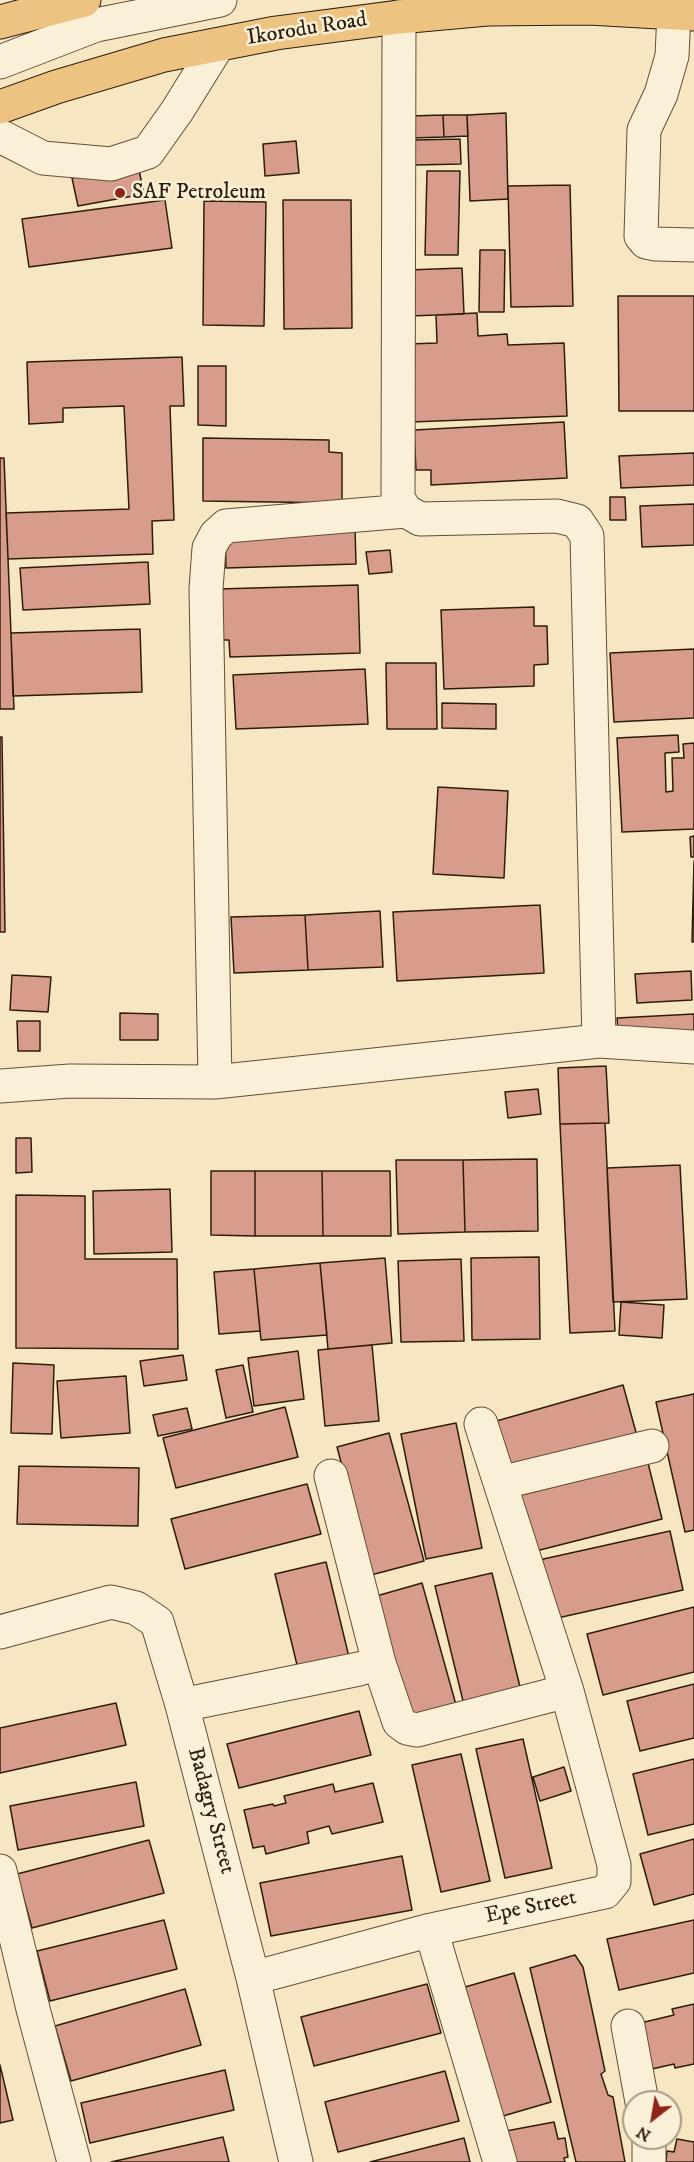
<!DOCTYPE html>
<html>
<head>
<meta charset="utf-8">
<style>
	body { margin:0 }
	#map { position:relative; width:694px; height:2162px; overflow:hidden; background:#f7e6c2; font-family:"IM FELL DW Pica",serif }
	canvas { display:block }
	.north { position:absolute; left:622px; top:2090px; width:60px; height:60px; box-sizing:border-box; background:#faefd7; border:2px solid #a99b85; border-radius:50%; rotate:211deg; font-size:16px; font-weight:700; line-height:24px; text-align:center; color:#2f1d0b }
	.north::after { content:''; display:block; margin:auto; width:21px; height:27px; background:#8f2418; clip-path:polygon(50% 0,100% 100%,50% 72%,0 100%) }
</style>
</head>
<body>
<div id="map">
<canvas width="694" height="2162"></canvas>
<div class="north">N</div>
</div>
<script>
const g = document.querySelector('canvas').getContext('2d');
g.lineJoin = 'round';
function fill(path, color) {
  g.fillStyle = color;
  g.fill(path, 'evenodd');
}
function toPath(rows) {
  const path = new Path2D();
  for (const r of rows) {
    path.moveTo(r[0], r[1]);
    for (let i = 2; i < r.length; i += 2) path.lineTo(r[i], r[i + 1]);
  }
  return path;
}
function strokePath(path, color, width, dash) {
  g.strokeStyle = color;
  g.lineWidth = width;
  g.lineCap = dash ? 'butt' : 'round';
  g.setLineDash(dash || []);
  g.stroke(path);
}
function label(font, color, halo, rows, align = 'center') {
  g.font = font + ' "IM FELL DW Pica",serif';
  g.lineWidth = 5;
  g.setLineDash([]);
  g.textBaseline = 'middle';
  g.strokeStyle = halo;
  g.fillStyle = color;
  for (const [text, x, y, turn = 0] of rows) {
    g.save();
    g.translate(x, y);
    g.rotate((+turn || 0) * Math.PI / 180);
    g.textAlign = isNaN(turn) ? turn : align;
    if (halo) g.strokeText(text, 0, 0);
    g.fillText(text, 0, 0);
    g.restore();
  }
}
const building = toPath([
	[506,113,508,199,470,201,467,115,506,113],
	[443,115,467,115,468,136,444,137,443,115],
	[443,115,444,137,411,138,410,116,443,115],
	[460,139,461,164,415,165,415,140,460,139],
	[296,141,299,173,265,176,263,144,296,141],
	[138,165,144,194,78,206,72,178,138,165],
	[427,171,460,171,458,255,425,255,427,171],
	[570,185,573,306,511,307,508,186,570,185],
	[165,200,172,248,29,267,22,219,165,200],
	[283,200,351,200,352,328,284,329,283,200],
	[204,201,266,202,264,326,203,325,204,201],
	[480,250,505,250,504,312,479,312,480,250],
	[462,268,464,314,410,316,408,270,462,268],
	[618,296,694,296,694,411,619,411,618,296],
	[477,313,478,336,507,334,508,345,564,343,567,416,411,422,407,344,437,343,436,315,477,313],
	[182,357,184,406,170,406,174,520,152,521,153,554,8,559,6,513,129,509,124,406,63,408,63,422,29,424,27,362,182,357],
	[198,366,226,366,226,426,198,425,198,366],
	[564,422,567,478,431,485,431,470,416,470,414,430,564,422],
	[203,438,329,440,329,452,342,453,342,503,203,501,203,438],
	[694,453,694,485,621,488,619,456,694,453],
	[0,458,4,458,14,709,0,709,0,458],
	[610,497,625,497,626,520,610,520,610,497],
	[694,504,694,545,642,547,640,506,694,504],
	[355,528,356,564,226,568,225,532,355,528],
	[390,550,392,572,369,574,366,552,390,550],
	[148,562,150,604,23,610,20,568,148,562],
	[358,585,360,653,230,657,229,640,221,640,219,589,358,585],
	[534,607,534,626,547,626,548,664,534,665,534,686,444,689,441,610,534,607],
	[140,629,142,692,13,696,11,633,140,629],
	[694,649,694,718,614,722,610,653,694,649],
	[386,663,436,663,437,729,387,729,386,663],
	[365,669,368,724,236,729,233,675,365,669],
	[442,703,496,704,496,729,442,728,442,703],
	[678,735,679,752,665,753,666,792,673,791,672,758,684,758,683,744,694,743,694,829,622,832,617,738,678,735],
	[0,737,2,737,5,932,0,932,0,737],
	[438,787,508,791,504,878,433,874,438,787],
	[694,836,694,857,691,857,690,837,694,836],
	[694,861,694,942,692,942,694,861],
	[540,905,544,973,397,981,393,912,540,905],
	[380,911,383,967,308,970,305,915,380,911],
	[305,915,308,970,234,973,231,917,305,915],
	[691,971,692,1000,637,1003,635,974,691,971],
	[12,975,51,977,48,1012,10,1010,12,975],
	[120,1013,158,1014,158,1040,120,1040,120,1013],
	[694,1014,694,1038,619,1042,617,1018,694,1014],
	[17,1021,40,1021,40,1051,18,1051,17,1021],
	[606,1066,609,1123,560,1124,558,1068,606,1066],
	[538,1089,541,1114,508,1118,505,1092,538,1089],
	[605,1123,615,1331,570,1333,560,1124,605,1123],
	[16,1138,31,1138,32,1172,16,1173,16,1138],
	[537,1159,538,1231,465,1232,463,1160,537,1159],
	[396,1160,463,1160,465,1232,398,1234,396,1160],
	[680,1165,687,1299,613,1302,607,1168,680,1165],
	[211,1171,255,1171,255,1236,211,1235,211,1171],
	[255,1171,322,1171,323,1236,255,1236,255,1171],
	[322,1171,390,1171,391,1236,323,1236,322,1171],
	[170,1189,172,1252,94,1254,93,1191,170,1189],
	[16,1195,85,1196,85,1259,177,1259,178,1349,16,1348,16,1195],
	[539,1257,540,1339,472,1340,471,1258,539,1257],
	[385,1258,392,1343,328,1349,320,1263,385,1258],
	[461,1259,464,1341,401,1342,398,1261,461,1259],
	[320,1263,327,1335,261,1340,254,1269,320,1263],
	[254,1269,260,1331,219,1334,214,1272,254,1269],
	[621,1302,664,1305,662,1338,619,1335,621,1302],
	[372,1345,379,1421,325,1426,318,1350,372,1345],
	[298,1351,304,1399,254,1406,248,1358,298,1351],
	[183,1355,187,1380,144,1386,140,1361,183,1355],
	[13,1363,54,1365,52,1434,11,1433,13,1363],
	[243,1365,253,1412,226,1418,216,1370,243,1365],
	[126,1376,130,1433,61,1438,57,1381,126,1376],
	[623,1385,637,1436,508,1472,493,1422,623,1385],
	[694,1394,694,1530,685,1532,656,1402,694,1394],
	[285,1407,298,1457,176,1488,163,1438,285,1407],
	[187,1408,192,1429,158,1436,153,1415,187,1408],
	[456,1423,482,1548,426,1559,401,1434,456,1423],
	[389,1433,424,1561,371,1575,337,1447,389,1433],
	[648,1463,662,1519,532,1552,517,1496,648,1463],
	[19,1466,139,1468,138,1526,17,1524,19,1466],
	[307,1484,321,1534,185,1569,171,1519,307,1484],
	[670,1531,683,1590,553,1619,539,1560,670,1531],
	[326,1562,349,1657,298,1669,275,1574,326,1562],
	[492,1573,522,1695,465,1709,435,1586,492,1573],
	[422,1583,458,1712,409,1725,373,1597,422,1583],
	[694,1607,694,1672,603,1695,587,1634,694,1607],
	[694,1684,694,1738,640,1751,627,1701,694,1684],
	[116,1703,126,1745,0,1773,0,1728,116,1703],
	[359,1711,371,1755,239,1788,227,1744,359,1711],
	[523,1739,552,1868,505,1878,476,1749,523,1739],
	[461,1754,490,1881,441,1892,412,1765,461,1754],
	[694,1759,694,1824,648,1835,633,1774,694,1759],
	[564,1767,571,1791,540,1801,533,1777,564,1767],
	[136,1782,144,1826,18,1850,10,1806,136,1782],
	[373,1783,383,1822,332,1834,329,1826,307,1832,309,1843,266,1854,264,1846,253,1848,244,1810,273,1804,274,1806,286,1803,284,1796,333,1784,335,1792,373,1783],
	[694,1839,694,1894,654,1905,640,1854,694,1839],
	[149,1840,164,1893,32,1928,17,1874,149,1840],
	[402,1856,412,1910,271,1936,260,1883,402,1856],
	[164,1920,177,1969,50,2001,37,1951,164,1920],
	[694,1920,694,1973,619,1990,607,1939,694,1920],
	[575,1955,583,1967,605,2071,601,2074,608,2095,613,2097,625,2162,576,2162,530,1968,575,1955],
	[514,1973,551,2102,503,2116,465,1987,514,1973],
	[427,1984,441,2033,314,2066,301,2017,427,1984],
	[185,1989,201,2045,71,2081,55,2026,185,1989],
	[694,2004,694,2064,675,2068,674,2064,643,2071,632,2025,674,2015,672,2009,694,2004],
	[0,2065,13,2120,0,2123,0,2065],
	[225,2070,234,2110,90,2143,81,2103,225,2070],
	[445,2071,459,2121,338,2152,325,2102,445,2071],
	[554,2122,558,2139,565,2138,568,2157,564,2158,565,2162,509,2162,506,2131,554,2122],
	[223,2137,229,2162,111,2162,223,2137],
	[464,2138,470,2162,370,2162,464,2138],
	[677,2139,694,2142,694,2162,666,2162,667,2151,674,2152,677,2139]
]);
const minor = toPath([
	[674,12,672,56,661,94,644,130,641,236,646,242,656,244,694,245],
	[399,17,398,499,406,511,420,519,557,516,577,521,587,536,599,1041],
	[0,62,96,25,220,0],
	[0,136,43,158,111,164,148,152,177,111,218,45],
	[215,1082,206,589,209,548,216,535,226,526,406,511],
	[0,1086,70,1081,215,1082,599,1041,694,1047],
	[331,1476,379,1663],
	[500,1483,652,1446],
	[0,1632,111,1602,136,1608,157,1622,182,1705,253,1978,296,2162],
	[182,1705,359,1669,379,1663,399,1722,407,1728,417,1730,567,1691],
	[0,1871,33,2009,74,2162],
	[431,1930,500,2162],
	[253,1978,431,1930,605,1892,614,1881,614,1865,567,1691,481,1424],
	[628,2026,642,2102],
	[649,2138,649,2162]
]);
const highway = toPath([
	[0,22,84,0],
	[0,107,56,87,164,55,276,33,399,17,487,9,589,8,694,14]
]);
const markers = [
	[120,193,6,"#8f2418"]
];
const streetNames = [
	["Ikorodu Road",307,30,-9],
	["Badagry Street",210,1811,75],
	["Epe Street",531,1908,-12]
];
const poiNames = [
	["SAF Petroleum",132,193]
];
fill(building, '#d89c8d');
strokePath(building, '#2f1d0b', 1.5);
strokePath(minor, '#614f39', 35);
strokePath(highway, '#2f1d0b', 35);
strokePath(minor, '#faefd7', 33);
strokePath(highway, '#ecc381', 33);
for (const [x, y, r, color] of markers) {
  const dot = new Path2D();
  dot.arc(x, y, r, 0, 2 * Math.PI);
  g.fillStyle = color;
  g.fill(dot);
  strokePath(dot, '#faefd7', 2);
}
label('22px', '#2f1d0b', '#faefd7', streetNames);
label('22px', '#2f1d0b', '#faefd7', poiNames, 'left');
</script>
</body>
</html>
